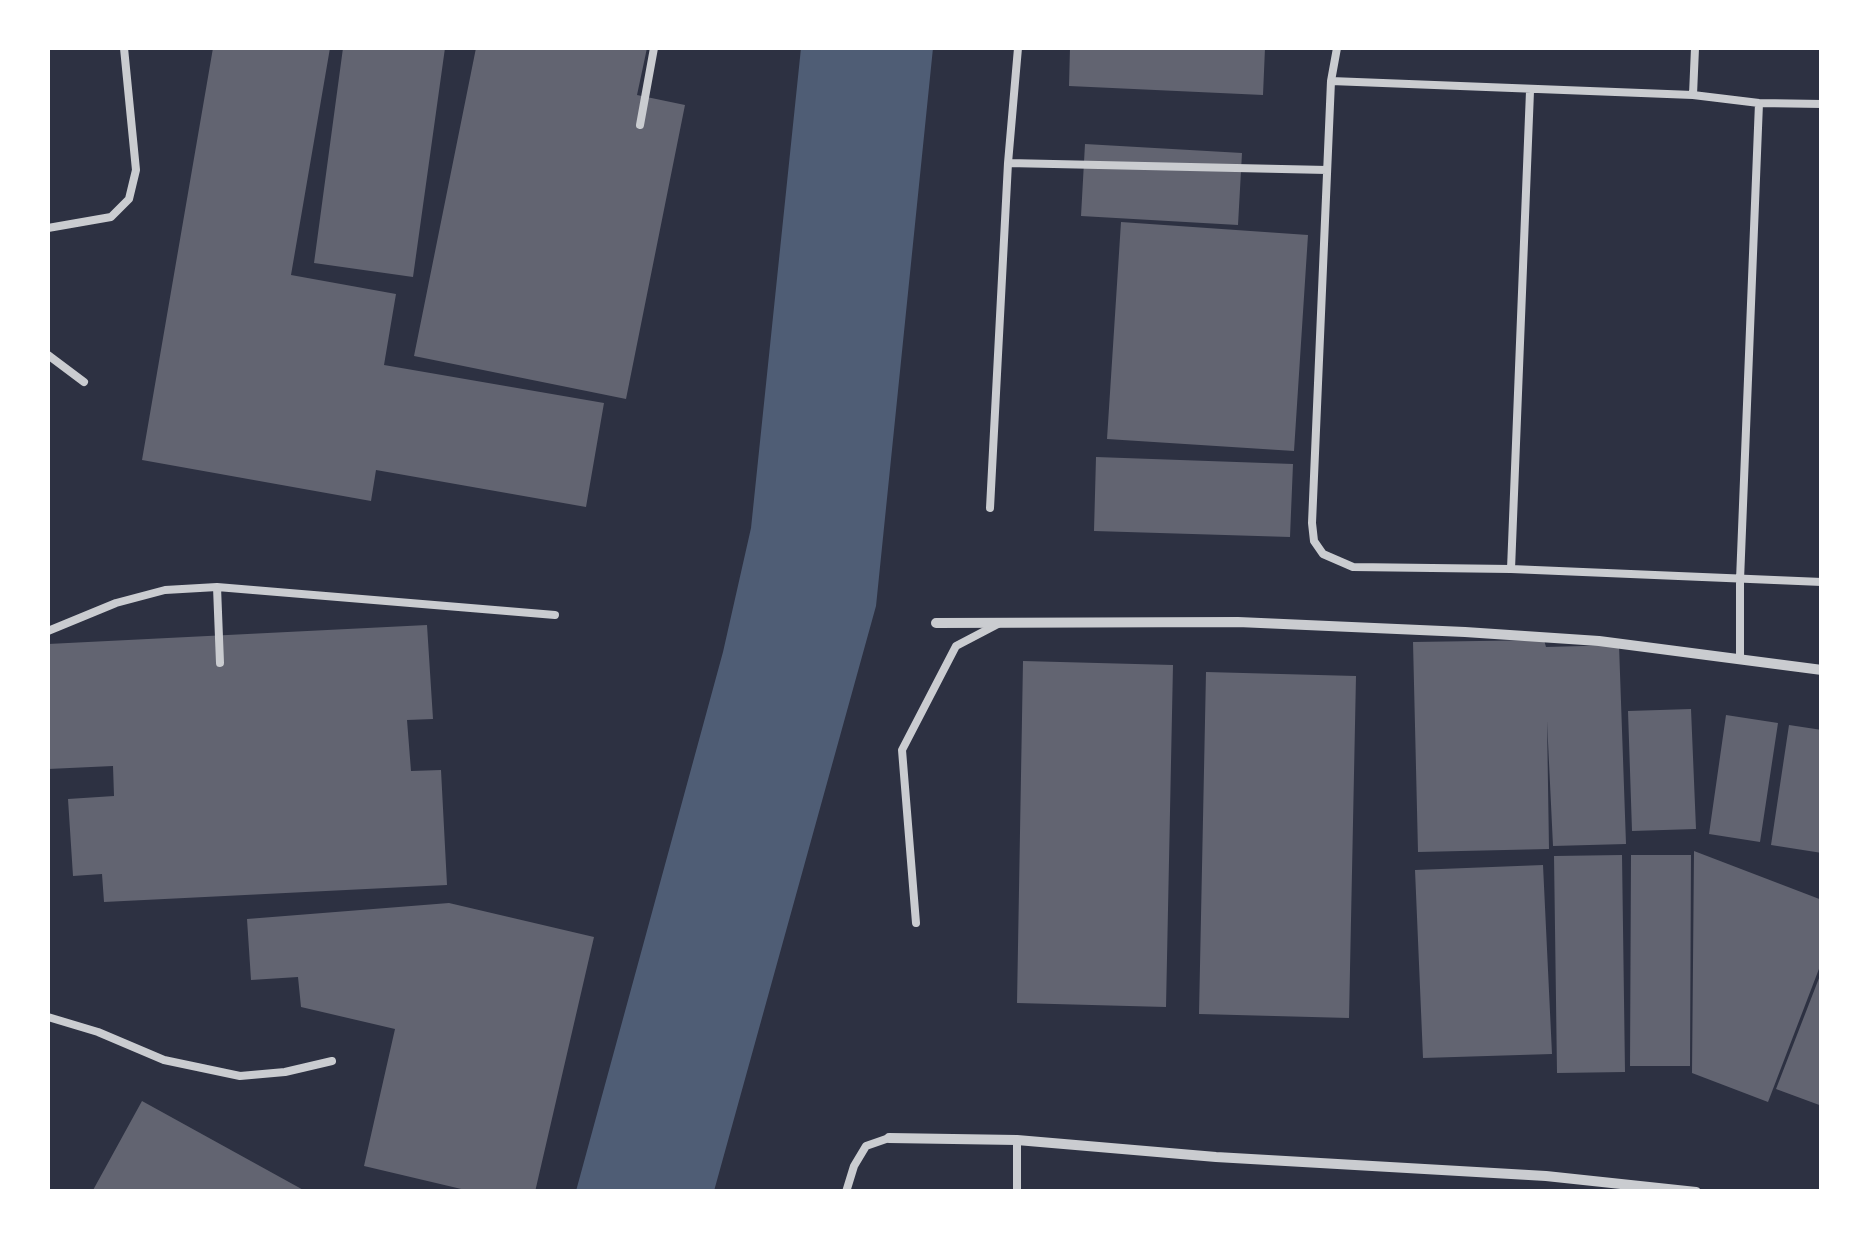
<!DOCTYPE html>
<html>
<head>
<meta charset="utf-8">
<style>
	body { margin:0 }
	#map { position:relative; width:1869px; height:1239px; overflow:hidden; background:#2d3142; font-family:"Work Sans",sans-serif }
	canvas { display:block }
	.frame { position:absolute; inset:0; border:50px solid #fff; pointer-events:none }
</style>
</head>
<body>
<div id="map">
<canvas width="1869" height="1239"></canvas>
<div class="frame"></div>
</div>
<script>
const g = document.querySelector('canvas').getContext('2d');
g.lineJoin = 'round';
function fill(path, color) {
  g.fillStyle = color;
  g.fill(path, 'evenodd');
}
function toPath(rows) {
  const path = new Path2D();
  for (const r of rows) {
    path.moveTo(r[0], r[1]);
    for (let i = 2; i < r.length; i += 2) path.lineTo(r[i], r[i + 1]);
  }
  return path;
}
function strokePath(path, color, width, dash) {
  g.strokeStyle = color;
  g.lineWidth = width;
  g.lineCap = dash ? 'butt' : 'round';
  g.setLineDash(dash || []);
  g.stroke(path);
}
const water = toPath([
	[801,48,933,48,876,606,714,1191,576,1191,723,652,751,528]
]);
const building = toPath([
	[213,48,330,48,291,275,396,294,384,365,604,403,586,507,376,470,371,501,142,460],
	[343,48,445,48,413,277,314,263],
	[476,48,647,48,637,95,685,105,626,399,414,356],
	[1070,48,1265,48,1263,95,1069,86],
	[1085,144,1242,153,1238,225,1081,216],
	[1121,222,1308,235,1294,451,1107,439],
	[1096,457,1293,464,1290,537,1094,531],
	[427,625,433,719,407,720,411,771,441,770,447,885,104,902,102,874,73,876,68,799,114,796,113,766,48,769,48,644],
	[1544,640,1546,647,1619,645,1626,844,1553,846,1547,721,1549,849,1418,852,1413,642],
	[1023,661,1173,665,1166,1007,1017,1003],
	[1206,672,1356,676,1349,1018,1199,1014],
	[1691,709,1696,829,1632,831,1628,711],
	[1726,715,1778,723,1760,842,1709,834],
	[1789,725,1822,730,1822,853,1771,845],
	[1694,851,1822,900,1822,961,1768,1102,1692,1073],
	[1622,855,1625,1072,1557,1073,1554,856],
	[1631,855,1691,855,1690,1066,1630,1066],
	[1543,865,1552,1054,1423,1058,1415,870],
	[449,903,594,937,535,1192,474,1192,364,1166,395,1029,301,1007,298,977,251,980,247,919],
	[1821,973,1822,973,1822,1106,1776,1089],
	[142,1101,307,1192,92,1192]
]);
const service = toPath([
	[1337,48,1331,81,1312,523,1314,541,1323,554,1353,567,1511,569,1822,582],
	[1331,81,1693,95,1759,103,1822,104],
	[1693,95,1695,48],
	[640,125,654,48],
	[1008,163,1327,170],
	[48,228,111,217,129,199,136,170,124,48],
	[48,355,84,382],
	[990,508,1008,163,1018,48],
	[1511,569,1530,91],
	[217,587,220,663],
	[48,631,116,603,165,590,217,587,555,615],
	[1740,659,1740,580,1759,103],
	[916,923,902,750,956,646,998,624],
	[48,1017,98,1032,164,1060,240,1076,285,1072,332,1061],
	[1017,1140,1017,1192],
	[846,1192,854,1166,866,1146,889,1138]
]);
const minor = toPath([
	[936,623,1238,622,1465,632,1599,641,1822,670],
	[889,1138,1017,1140,1216,1157,1546,1176,1696,1192]
]);
fill(water, '#4f5d75');
fill(building, '#626471');
strokePath(service, '#caccd0', 8);
strokePath(minor, '#caccd0', 10);
</script>
</body>
</html>
